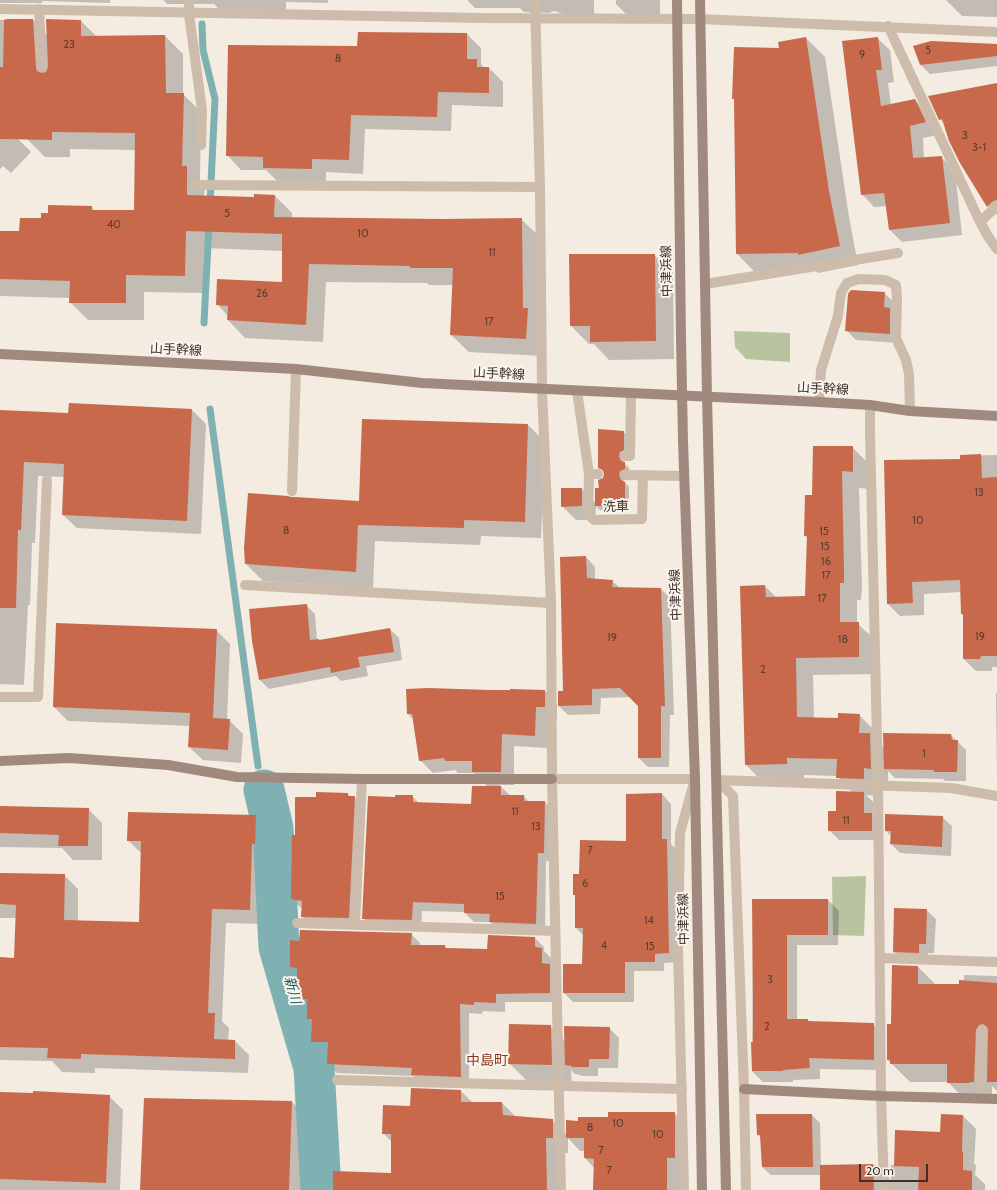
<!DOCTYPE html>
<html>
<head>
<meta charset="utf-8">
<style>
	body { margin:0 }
	#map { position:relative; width:997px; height:1190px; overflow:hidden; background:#f4ebe1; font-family:Cabin,sans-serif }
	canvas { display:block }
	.scale { position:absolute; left:859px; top:1164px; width:69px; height:18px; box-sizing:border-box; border:2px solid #3b302b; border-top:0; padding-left:5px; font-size:12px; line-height:14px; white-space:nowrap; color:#3b302b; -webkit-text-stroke:3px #fbf5ee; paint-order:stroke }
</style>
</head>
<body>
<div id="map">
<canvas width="997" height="1190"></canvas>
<div class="scale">20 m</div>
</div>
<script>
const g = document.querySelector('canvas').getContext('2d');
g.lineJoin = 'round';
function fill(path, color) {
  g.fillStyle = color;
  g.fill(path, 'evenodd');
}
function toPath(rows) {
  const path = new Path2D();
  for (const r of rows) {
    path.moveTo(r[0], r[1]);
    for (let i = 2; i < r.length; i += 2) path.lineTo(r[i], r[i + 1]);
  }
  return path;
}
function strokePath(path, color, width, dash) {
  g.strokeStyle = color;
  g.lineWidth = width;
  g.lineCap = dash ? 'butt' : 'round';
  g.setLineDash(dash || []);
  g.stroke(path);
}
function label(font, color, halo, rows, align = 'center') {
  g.font = font + ' Cabin,"Noto Sans JP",sans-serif';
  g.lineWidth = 4;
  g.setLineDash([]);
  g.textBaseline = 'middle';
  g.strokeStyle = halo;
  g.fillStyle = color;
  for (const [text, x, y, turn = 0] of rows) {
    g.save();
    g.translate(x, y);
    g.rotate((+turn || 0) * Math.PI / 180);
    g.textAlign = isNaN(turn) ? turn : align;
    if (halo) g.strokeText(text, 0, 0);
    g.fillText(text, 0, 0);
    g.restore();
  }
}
const green = toPath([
	[734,331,790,333,790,362,746,359,735,347],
	[866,876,864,936,833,935,832,877]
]);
const shadow = toPath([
	[0,0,110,0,110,3,42,1,42,3,0,3],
	[163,0,328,0,328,3,286,2,286,18,228,18,214,4,167,4],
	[467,0,594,0,594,18,566,18,561,13,554,11,549,13,524,12,520,8,475,8],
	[616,0,660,0,660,18,630,18,616,4],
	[946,0,997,0,997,17,962,16],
	[0,20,33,20,48,36,81,21,97,37,165,36,183,54,183,94,201,112,200,180,205,185,204,196,255,198,275,196,292,213,292,218,443,220,521,219,539,236,543,356,469,352,451,335,454,285,429,285,427,283,326,282,323,342,245,338,228,320,228,316,217,304,283,284,283,251,204,248,203,293,144,292,144,320,88,320,70,302,70,298,0,296,0,232,20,232,42,220,91,207,95,211,135,211,136,150,70,149,70,157,45,157,27,139,0,103],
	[467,34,481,48,481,64,484,68,489,68,503,82,503,107,452,105,451,131,365,129,363,174,326,172,326,183,278,182,266,170,241,170,227,155,358,47],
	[806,38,825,57,848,211,858,265,818,273,816,271,755,272,737,254,735,100,733,98,780,49],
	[877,38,890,50,894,82,888,83,891,105,915,100,928,113,938,135,923,138,924,158,941,157,955,171,962,235,902,242,890,230,887,206,874,207,862,194],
	[997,45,997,66,930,74,921,65],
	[997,84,997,215,988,206,945,124,940,119],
	[0,121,31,152,11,173,3,166,0,169],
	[654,255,673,273,674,359,609,360,594,344,589,344,571,326],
	[884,293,894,302,899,343,856,340,847,331],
	[70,404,192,410,206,424,201,534,77,528,63,515,65,477,38,476,35,543,32,543,30,605,28,605,24,685,0,684,0,411,69,414],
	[528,425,545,442,541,538,481,536,480,545,375,541,373,588,263,581,246,564,360,502],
	[623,432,628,436,628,454,624,457,623,462,629,468,629,473,624,476,623,480,629,487,629,510,600,510,596,506,595,520,576,520,562,506,582,489,596,503,600,489,605,474,599,467],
	[852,447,870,465,870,489,859,488,862,586,861,600,857,600,857,623,876,641,876,674,813,675,814,718,839,719,859,715,877,733,877,741,885,749,951,735,966,750,966,781,945,781,943,779,895,778,888,771,888,786,881,785,881,796,866,795,873,802,873,816,881,824,881,840,839,840,829,830,837,812,852,792,837,776,804,775,804,781,763,782,746,765,765,586,777,598,806,597,807,538,805,536,813,496],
	[997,455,997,667,992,667,992,671,976,671,964,659,964,616,962,614,961,592,924,594,924,615,900,616,888,604,961,460,961,456],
	[586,557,595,567,595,580,612,581,620,588,661,589,670,598,674,715,670,715,669,767,648,767,639,758,639,705,631,697,601,698,600,714,568,715,557,704,557,719,548,719,547,748,514,746,514,785,499,785,511,796,524,796,529,802,545,802,554,811,553,861,546,861,545,933,499,931,490,922,474,922,464,912,422,911,421,929,372,927,363,918,412,796,420,804,472,805,487,786,474,773,458,773,455,770,433,773,420,760,413,719,408,714,491,691,545,691,559,706,564,692],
	[306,605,315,614,317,640,320,641,390,629,399,638,402,660,366,666,368,676,341,681,336,676,269,689,260,680],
	[216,630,230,644,227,720,229,720,243,734,241,763,203,760,189,747,191,726,68,721,54,707],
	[996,693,997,693,997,780],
	[348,794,350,797,354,797,362,805,356,926,310,924,302,916,303,908,300,907,292,899,317,798],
	[662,794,671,804,671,844,676,849,678,962,664,963,664,971,634,971,634,1002,573,1002,564,993,583,965,584,936,576,928,576,896,574,894,580,875,627,842],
	[0,807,88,809,102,823,102,860,73,860,62,848,0,847],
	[255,816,269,831,269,858,265,858,264,924,226,923,222,1021,229,1028,228,1041,235,1041,249,1055,248,1073,95,1068,95,1073,62,1072,52,1061,0,1060,0,958,15,959,17,918,0,918,0,874,64,875,78,889,78,921,140,923,142,854,128,840],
	[942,817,952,826,951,856,900,853,891,844,891,836,886,831],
	[753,900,828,900,839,911,838,945,797,945,797,1020,808,1020,810,1022,873,1024,884,1035,885,1070,820,1069,820,1079,793,1080,793,1082,763,1082,752,1071],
	[926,910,936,919,934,953,928,953,928,962,903,961,894,952],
	[411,934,420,943,420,946,445,946,447,949,488,950,535,938,544,947,544,951,551,958,551,966,558,974,559,1002,505,1002,505,1012,483,1011,482,1014,469,1013,469,1085,422,1084,413,1076,337,1073,328,1064,329,1051,322,1051,312,1041,313,1023,308,1018,308,1005,301,998,301,989,298,986,298,974,291,967,300,942],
	[918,967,936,985,960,986,964,981,964,975,997,976,997,1091,992,1086,992,1100,966,1101,948,1082,910,1082,888,1060,892,1025],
	[550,1026,565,1041,609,1028,619,1038,618,1068,598,1068,598,1076,582,1076,580,1075,575,1074,571,1070,572,1085,529,1083,509,1063],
	[461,1091,473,1103,502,1103,516,1117,552,1120,567,1135,579,1122,609,1118,674,1113,687,1126,680,1190,594,1190,594,1168,585,1158,585,1151,580,1151,568,1138,568,1153,561,1153,561,1190,334,1190,392,1174,392,1142,383,1133,411,1107],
	[0,1093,109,1096,123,1110,120,1190,0,1190],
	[292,1102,306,1116,303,1190,141,1190],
	[812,1115,820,1123,821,1166,876,1165,891,1180,891,1165,895,1165,941,1133,963,1116,976,1129,974,1164,976,1165,975,1175,985,1184,985,1190,821,1190,821,1175,771,1175,762,1167,761,1138,758,1135]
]);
const stream = toPath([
	[202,24,203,50,215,99,210,204],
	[204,323,209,223],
	[210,409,258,766]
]);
const river = toPath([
	[264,790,273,828,279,947,314,1068,321,1190]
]);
const building = toPath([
	[7,19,33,19,36,67,37,71,42,73,46,72,48,67,46,19,81,20,81,36,165,35,166,93,184,93,182,166,187,166,187,195,254,197,254,194,275,195,274,217,443,219,522,218,523,308,528,308,526,339,450,335,453,268,410,268,410,266,309,264,306,325,227,320,228,306,216,305,217,279,282,282,282,234,186,231,185,276,126,275,126,303,69,303,70,281,0,279,0,231,19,231,20,218,41,218,41,213,48,213,48,205,92,206,92,210,134,210,135,133,52,132,52,140,0,139,0,67,3,67,4,20],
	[358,32,467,33,467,59,477,59,477,67,489,67,489,93,438,92,437,117,351,115,349,160,312,159,312,169,263,168,263,157,226,156,228,45,357,46],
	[806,37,829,191,840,246,798,255,798,253,736,254,734,99,732,99,734,47,779,48,778,42],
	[878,37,882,70,876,70,881,106,915,99,926,122,910,126,913,158,942,156,950,223,889,230,884,193,861,195,842,41],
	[931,41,997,44,997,56,920,65,913,46],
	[997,83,997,200,993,201,987,207,960,163,949,141,942,119,939,120,928,96],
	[569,254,655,254,656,341,590,342,590,326,570,326],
	[851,290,885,292,884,307,890,308,890,334,845,331,848,294],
	[69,403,192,409,187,521,62,515,64,464,24,462,21,530,18,530,16,608,0,608,0,410,68,413],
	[362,419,528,424,525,522,464,520,464,528,358,525,356,572,245,564,244,548,248,493,288,496,291,497,295,497,359,501],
	[598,429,624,431,624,450,620,452,619,456,621,461,625,462,625,469,620,471,619,475,621,480,625,482,625,506,595,506,595,488,599,488,598,480,603,478,604,474,603,470,598,468],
	[813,446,853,446,853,472,842,471,844,568,844,583,840,583,840,622,859,622,859,657,796,658,797,717,838,718,838,713,860,714,859,733,870,733,871,769,864,768,864,779,836,778,837,759,787,758,787,764,745,765,740,586,765,585,766,597,805,596,807,536,804,536,805,495,812,495],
	[981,454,982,478,997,477,997,656,981,656,980,659,963,659,963,614,961,614,960,580,912,582,913,603,887,604,884,460,960,459,960,455],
	[561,488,582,488,582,506,561,507],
	[586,556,587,578,613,580,612,587,661,588,665,706,661,706,661,758,638,758,638,706,620,688,592,689,592,705,558,706,558,691,563,691,560,557],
	[307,604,310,640,319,639,319,640,390,628,394,652,358,657,360,667,331,673,330,667,259,680,252,641,249,609],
	[56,623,217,629,213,718,230,719,228,750,188,747,190,713,53,707],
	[428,688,491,690,510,690,510,689,545,690,545,707,536,707,535,736,502,734,501,772,472,772,472,761,445,761,444,758,419,761,412,714,407,714,406,689],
	[883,733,951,734,952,740,958,740,957,772,934,772,934,770,884,769],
	[472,786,501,786,501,795,524,795,524,801,545,801,544,853,538,853,536,924,489,922,490,914,464,913,464,904,413,902,412,920,362,919,368,796,395,797,395,795,413,795,413,802,471,804],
	[836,791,864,792,864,813,872,813,872,831,828,831,828,811,836,811],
	[316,792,348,793,348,796,355,796,349,918,301,917,302,901,291,899,292,835,295,835,295,797,316,797],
	[662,793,662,839,667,839,669,953,655,954,655,962,625,962,625,993,563,993,563,964,582,964,583,928,575,928,575,895,573,895,573,874,579,874,580,840,626,841,626,794],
	[0,806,89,808,88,846,58,846,59,835,0,833],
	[128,812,256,815,255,844,252,844,250,910,212,909,208,1013,215,1013,214,1039,235,1040,235,1059,81,1054,81,1059,47,1058,48,1048,0,1047,0,957,14,958,16,905,0,904,0,873,65,874,64,920,139,922,141,841,127,841],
	[885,814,943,816,942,847,890,844,891,831,885,831],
	[752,899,828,899,828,935,787,935,787,1019,808,1019,808,1021,874,1023,874,1060,809,1058,810,1068,783,1070,783,1071,752,1071,751,1042,753,1042,753,1005],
	[894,908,927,909,926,944,919,944,919,953,893,952],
	[300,930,412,933,411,945,445,945,445,948,487,949,488,935,535,937,535,947,542,948,542,963,550,964,550,993,496,994,496,1003,474,1002,474,1005,460,1004,461,1077,411,1075,412,1068,327,1064,328,1042,311,1042,312,1019,307,1019,307,999,300,999,300,986,297,986,297,968,290,967,290,940,299,941],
	[892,965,918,966,918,984,959,984,959,980,997,983,997,1082,987,1082,988,1030,987,1027,983,1024,979,1025,976,1030,974,1082,970,1082,970,1083,947,1083,947,1064,890,1064,890,1060,887,1060,887,1024,891,1024],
	[509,1024,551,1025,552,1065,508,1064],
	[564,1026,610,1027,609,1059,589,1059,589,1067,572,1067,572,1066,565,1065],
	[411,1088,461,1090,461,1102,502,1102,503,1115,553,1119,553,1138,546,1138,547,1190,333,1190,333,1171,391,1173,391,1134,382,1134,383,1105,410,1106],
	[33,1091,110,1095,106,1183,0,1179,0,1092,33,1093],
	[144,1098,292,1101,289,1190,140,1190],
	[608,1112,675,1112,675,1158,667,1158,667,1190,593,1190,594,1159,584,1158,584,1138,566,1138,566,1120,578,1121,578,1117,608,1117],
	[756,1114,812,1114,813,1167,762,1167,760,1135,757,1135],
	[941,1114,963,1115,962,1151,963,1152,963,1170,972,1171,972,1190,918,1190,919,1167,894,1166,895,1130,940,1132],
	[873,1164,874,1190,820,1190,820,1165]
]);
const lane = toPath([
	[39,9,42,67],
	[189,14,202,110,201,145],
	[195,185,540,187],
	[980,222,997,206],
	[705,284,898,253],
	[577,391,589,474,598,474],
	[819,402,821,370,838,316,841,293,847,283,859,279,885,280,896,285,897,299,896,338,906,360,909,374,910,411],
	[625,456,630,456,631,393],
	[589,474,588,514,594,520,642,519,643,475],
	[625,475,684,476],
	[292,491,296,369],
	[245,585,551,603],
	[0,697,38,697,47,480],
	[297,923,555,931],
	[355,924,362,779],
	[337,1080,682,1089],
	[980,1098,982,1030]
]);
const street = toPath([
	[189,0,189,14],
	[535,0,540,187,542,389,551,603,552,779,561,1190],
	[0,9,480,18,700,19,997,32],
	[888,26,980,222,989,238,997,249],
	[870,405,870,432,878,785,881,1096,884,1190],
	[552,779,695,779,680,833,678,950,684,1190],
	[717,780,733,796,744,1089,746,1190],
	[717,780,951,788,997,796],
	[880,958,997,962]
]);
const secondary = toPath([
	[677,0,681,339,683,441,695,779,702,1190],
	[700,0,707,396,726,1190],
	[0,354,296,369,422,383,819,402,870,405,910,411,997,416],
	[0,761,69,758,168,765,237,777,362,779,552,779],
	[744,1089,881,1096,997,1099]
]);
const numberNames = [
	["23",69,45],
	["5",928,51],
	["9",862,55],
	["8",338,59],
	["3",965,136],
	["3-1",979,148],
	["5",227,214],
	["40",114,225],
	["10",363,234],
	["11",492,253],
	["26",262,294],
	["17",489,322],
	["13",979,493],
	["10",918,521],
	["8",286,531],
	["15",824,532],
	["15",825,547],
	["16",826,562],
	["17",826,576],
	["17",822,599],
	["19",980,637],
	["19",612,638],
	["18",843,640],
	["2",763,670],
	["1",924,754],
	["11",515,812],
	["11",846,821],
	["13",536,827],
	["7",590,851],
	["6",585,884],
	["15",500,897],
	["14",649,921],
	["4",604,946],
	["15",650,947],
	["3",770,980],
	["2",767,1027],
	["10",618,1124],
	["8",590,1128],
	["10",658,1135],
	["7",601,1151],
	["7",609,1171]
];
const streetNames = [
	["中津浜線",667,271,-91],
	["山手幹線",176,350,3],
	["山手幹線",499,374,3],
	["山手幹線",823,389,3],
	["洗車",616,507,-1],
	["中津浜線",676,595,-92],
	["中津浜線",684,919,-91]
];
const waterNames = [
	["新川",292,990,74]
];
const neighbourhoodNames = [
	["中島町",487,1061]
];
fill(green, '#b8c4a0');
fill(shadow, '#0003');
strokePath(stream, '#7fb0b2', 7);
strokePath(river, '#7fb0b2', 41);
fill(building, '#c8694b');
strokePath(lane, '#cdbbac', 10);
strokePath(street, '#cdbbac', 10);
strokePath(secondary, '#a18a7d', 10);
label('11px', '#5e3e33', null, numberNames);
label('13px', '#3b302b', '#fbf5ee', streetNames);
label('italic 14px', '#1f5a5e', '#fbf5ee', waterNames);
label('14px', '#8c3b22', '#fbf5ee', neighbourhoodNames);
</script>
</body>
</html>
